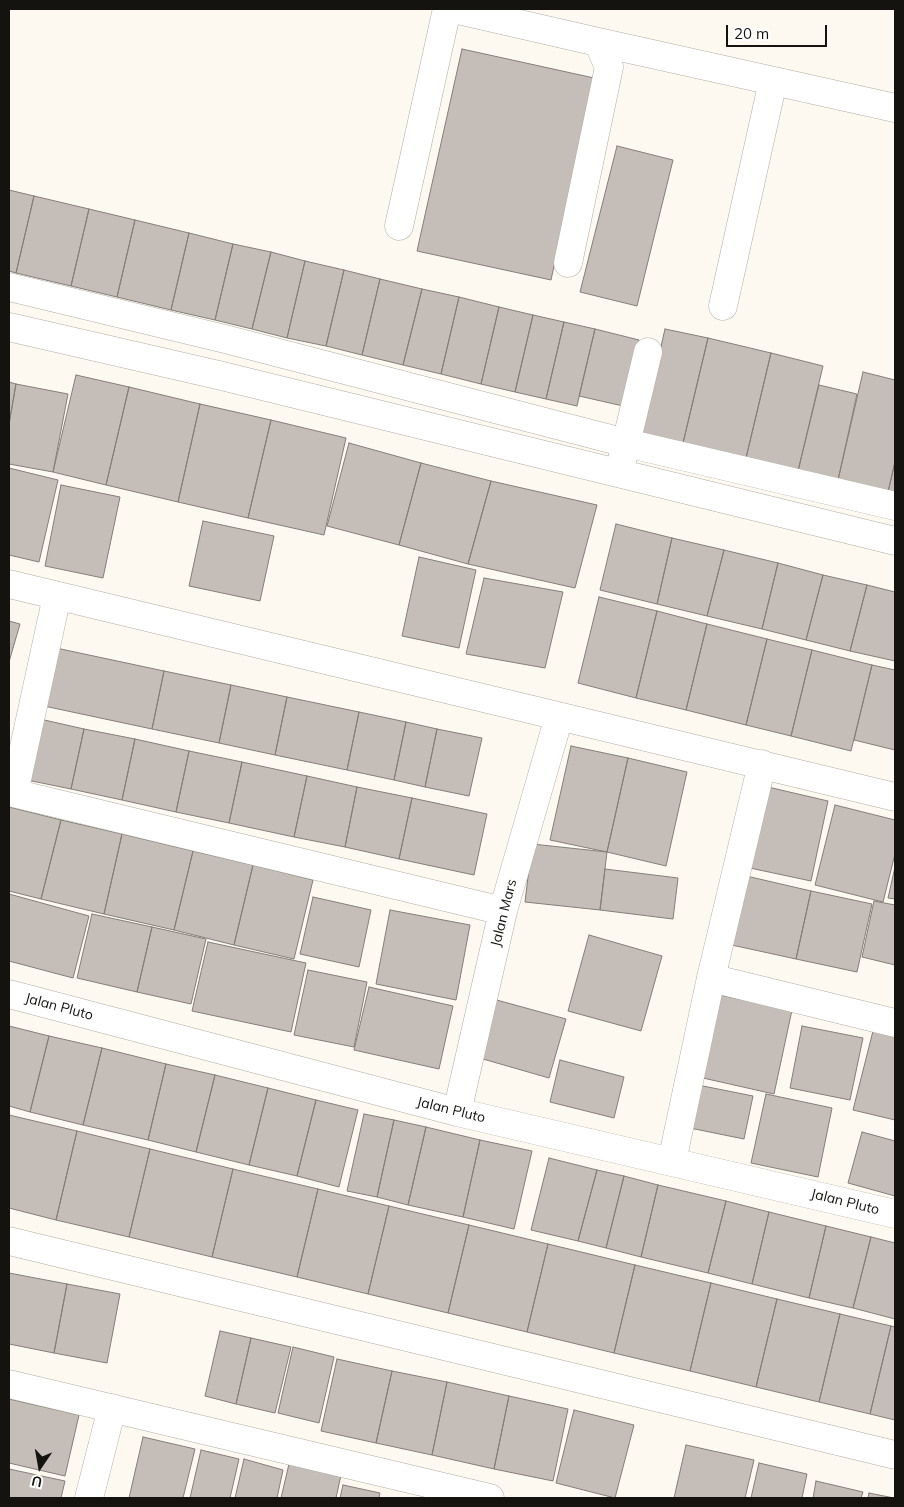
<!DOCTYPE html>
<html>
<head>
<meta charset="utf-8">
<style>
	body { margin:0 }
	#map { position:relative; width:904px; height:1507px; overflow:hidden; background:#fdf9f1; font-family:Mulish,sans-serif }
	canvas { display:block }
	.frame { position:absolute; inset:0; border:10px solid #141310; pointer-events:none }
	.north { position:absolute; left:15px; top:1442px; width:50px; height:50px; -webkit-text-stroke:4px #fff; paint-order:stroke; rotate:192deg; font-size:14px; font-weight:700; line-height:20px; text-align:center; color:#141310 }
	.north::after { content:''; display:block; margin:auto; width:18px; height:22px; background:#141310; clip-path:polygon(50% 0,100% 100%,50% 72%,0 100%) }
	.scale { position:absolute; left:726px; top:25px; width:101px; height:22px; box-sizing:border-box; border:2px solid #141310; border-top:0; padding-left:6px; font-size:15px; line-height:18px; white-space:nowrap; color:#141310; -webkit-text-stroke:4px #fff; paint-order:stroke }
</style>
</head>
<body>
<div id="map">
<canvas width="904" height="1507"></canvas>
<div class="frame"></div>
<div class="north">U</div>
<div class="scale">20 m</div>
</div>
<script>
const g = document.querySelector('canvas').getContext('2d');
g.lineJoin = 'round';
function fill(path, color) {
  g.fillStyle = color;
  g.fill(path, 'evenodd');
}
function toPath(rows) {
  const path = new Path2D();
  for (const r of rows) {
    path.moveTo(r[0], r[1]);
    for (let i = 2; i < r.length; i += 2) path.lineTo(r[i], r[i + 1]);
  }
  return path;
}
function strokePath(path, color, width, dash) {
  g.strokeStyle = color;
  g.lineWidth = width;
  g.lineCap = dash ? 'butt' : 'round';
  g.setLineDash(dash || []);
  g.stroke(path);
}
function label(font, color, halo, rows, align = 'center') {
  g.font = font + ' Mulish,sans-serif';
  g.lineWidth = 5;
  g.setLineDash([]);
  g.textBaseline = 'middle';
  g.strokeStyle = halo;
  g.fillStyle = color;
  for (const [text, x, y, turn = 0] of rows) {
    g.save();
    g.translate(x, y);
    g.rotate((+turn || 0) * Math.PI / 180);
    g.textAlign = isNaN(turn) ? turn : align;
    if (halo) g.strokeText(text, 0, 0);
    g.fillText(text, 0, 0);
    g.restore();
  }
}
const building = toPath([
	[462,49,594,78,551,280,417,251,462,49],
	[617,146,673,160,637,306,580,292,617,146],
	[9,190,34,196,16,273,9,271,9,190],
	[34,196,89,209,71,286,16,273,34,196],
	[89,209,135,220,117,297,71,286,89,209],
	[135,220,189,233,171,310,117,297,135,220],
	[189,233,233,244,215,320,171,310,189,233],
	[233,244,271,252,252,329,215,320,233,244],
	[271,252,305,261,287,338,252,329,271,252],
	[305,261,344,270,326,346,287,338,305,261],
	[344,270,380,279,362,355,326,346,344,270],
	[380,279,422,289,403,365,362,355,380,279],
	[422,289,459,297,441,374,403,365,422,289],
	[459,297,499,307,481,384,441,374,459,297],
	[499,307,533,315,515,392,481,384,499,307],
	[533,315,564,322,546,399,515,392,533,315],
	[564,322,595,329,577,406,546,399,564,322],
	[595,329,639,340,623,406,579,396,595,329],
	[665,329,708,338,683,443,641,434,665,329],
	[708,338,771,353,746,458,683,443,708,338],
	[771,353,823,366,798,471,746,458,771,353],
	[863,372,895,380,895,462,888,492,838,480,863,372],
	[76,375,129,387,106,485,53,472,76,375],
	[9,382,16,384,9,424,9,382],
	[16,384,68,394,53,472,9,464,9,424,16,384],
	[819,385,857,394,838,480,798,471,819,385],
	[129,387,200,404,178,502,106,485,129,387],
	[200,404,271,420,248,518,178,502,200,404],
	[271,420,346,438,324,535,248,518,271,420],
	[349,443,421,463,399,545,327,526,349,443],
	[895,462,895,493,888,492,895,462],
	[421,463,491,481,468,564,399,545,421,463],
	[9,468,58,480,39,562,9,555,9,468],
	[491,481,597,505,575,588,468,564,491,481],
	[61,485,120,497,103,578,45,566,61,485],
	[203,521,274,536,260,601,189,586,203,521],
	[616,524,672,538,657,604,600,590,616,524],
	[672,538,724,550,707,616,657,604,672,538],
	[724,550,778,563,762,629,707,616,724,550],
	[419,557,476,570,459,648,402,636,419,557],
	[778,563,823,575,806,640,762,629,778,563],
	[823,575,867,585,850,651,806,640,823,575],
	[484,578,563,592,545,668,466,654,484,578],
	[867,585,895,592,895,661,850,651,867,585],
	[599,597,657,611,636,698,578,683,599,597],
	[657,611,707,624,686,710,636,698,657,611],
	[9,621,20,624,9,662,9,621],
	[707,624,767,639,746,725,686,710,707,624],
	[767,639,812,650,791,736,746,725,767,639],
	[56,648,164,671,152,729,44,706,56,648],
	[812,650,872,665,851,751,791,736,812,650],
	[872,665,895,670,895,750,854,740,872,665],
	[164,671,231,685,219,743,152,729,164,671],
	[231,685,287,697,275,755,219,743,231,685],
	[287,697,359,712,347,770,275,755,287,697],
	[359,712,406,722,394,780,347,770,359,712],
	[40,719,84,729,71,789,27,780,40,719],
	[406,722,437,729,425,787,394,780,406,722],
	[84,729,135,739,122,800,71,789,84,729],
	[437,729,482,738,469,796,425,787,437,729],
	[135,739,189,751,176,812,122,800,135,739],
	[571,746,628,758,607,852,550,840,571,746],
	[189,751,242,762,229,823,176,812,189,751],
	[628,758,687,772,666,866,607,852,628,758],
	[242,762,307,776,294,837,229,823,242,762],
	[307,776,357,787,345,847,294,837,307,776],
	[357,787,412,798,399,859,345,847,357,787],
	[768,787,828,801,811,881,750,868,768,787],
	[412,798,487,814,474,875,399,859,412,798],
	[835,805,895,820,895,854,883,902,815,885,835,805],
	[9,807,61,820,41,899,9,891,9,807],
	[61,820,122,834,104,914,41,899,61,820],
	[122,834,193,851,174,930,104,914,122,834],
	[532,844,607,852,600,910,525,902,532,844],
	[193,851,253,865,234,945,174,930,193,851],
	[253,865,313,880,294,959,234,945,253,865],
	[895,867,895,899,888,898,895,867],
	[605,869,678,878,673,919,600,910,605,869],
	[742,875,811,891,796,959,727,944,742,875],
	[811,891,872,904,857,972,796,959,811,891],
	[9,894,89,916,73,978,9,961,9,894],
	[313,897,371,910,359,967,300,954,313,897],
	[874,901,895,905,895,965,862,957,874,901],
	[390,910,470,925,456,1000,376,984,390,910],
	[92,914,152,927,137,992,77,978,92,914],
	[152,927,206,939,191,1004,137,992,152,927],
	[589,935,662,956,641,1031,568,1011,589,935],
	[208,942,306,963,291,1032,192,1011,208,942],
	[308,970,367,982,354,1047,294,1035,308,970],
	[369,987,453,1006,439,1069,354,1050,369,987],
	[720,995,792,1010,774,1094,703,1078,720,995],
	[493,999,566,1019,549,1078,476,1057,493,999],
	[9,1026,49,1036,30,1112,9,1106,9,1026],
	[802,1026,863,1038,850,1100,790,1088,802,1026],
	[873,1031,895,1037,895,1120,853,1110,873,1031],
	[49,1036,102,1048,83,1125,30,1112,49,1036],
	[102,1048,166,1064,148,1140,83,1125,102,1048],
	[560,1060,624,1077,614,1118,550,1102,560,1060],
	[166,1064,215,1075,196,1152,148,1140,166,1064],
	[215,1075,268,1088,249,1165,196,1152,215,1075],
	[693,1084,753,1096,744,1139,685,1127,693,1084],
	[268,1088,316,1100,297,1176,249,1165,268,1088],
	[766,1094,832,1108,818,1177,751,1163,766,1094],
	[316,1100,358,1110,339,1187,297,1176,316,1100],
	[364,1114,394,1120,377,1197,347,1191,364,1114],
	[9,1115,77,1131,56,1220,9,1208,9,1115],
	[394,1120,426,1127,408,1205,377,1197,394,1120],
	[426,1127,480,1140,463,1217,408,1205,426,1127],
	[77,1131,150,1149,129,1237,56,1220,77,1131],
	[862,1132,895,1141,895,1196,848,1183,862,1132],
	[480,1140,532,1151,514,1229,463,1217,480,1140],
	[150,1149,233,1169,212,1257,129,1237,150,1149],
	[549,1158,597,1170,578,1241,531,1230,549,1158],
	[233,1169,318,1189,297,1277,212,1257,233,1169],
	[597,1170,624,1176,606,1248,578,1241,597,1170],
	[624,1176,658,1185,641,1257,606,1248,624,1176],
	[658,1185,726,1201,708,1273,641,1257,658,1185],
	[318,1189,389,1206,368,1294,297,1277,318,1189],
	[726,1201,769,1212,752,1284,708,1273,726,1201],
	[389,1206,469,1225,448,1313,368,1294,389,1206],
	[769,1212,826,1226,809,1298,752,1284,769,1212],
	[469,1225,548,1244,527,1332,448,1313,469,1225],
	[826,1226,871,1237,853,1308,809,1298,826,1226],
	[871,1237,895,1243,895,1319,853,1308,871,1237],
	[548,1244,635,1265,614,1353,527,1332,548,1244],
	[635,1265,711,1283,690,1371,614,1353,635,1265],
	[9,1273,67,1284,54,1353,9,1344,9,1273],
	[711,1283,777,1299,756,1387,690,1371,711,1283],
	[67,1284,120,1294,107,1363,54,1353,67,1284],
	[777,1299,840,1314,819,1402,756,1387,777,1299],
	[840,1314,891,1326,870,1414,819,1402,840,1314],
	[891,1326,895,1327,895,1420,870,1414,891,1326],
	[220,1331,251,1338,236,1404,205,1396,220,1331],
	[251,1338,291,1347,275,1413,236,1404,251,1338],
	[293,1347,334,1357,319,1423,278,1413,293,1347],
	[337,1359,392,1371,376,1443,321,1431,337,1359],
	[392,1371,447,1382,432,1455,376,1443,392,1371],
	[447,1382,509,1396,494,1469,432,1455,447,1382],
	[509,1396,568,1409,553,1481,494,1469,509,1396],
	[9,1399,79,1415,65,1476,9,1463,9,1399],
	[574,1410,634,1425,615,1498,556,1483,574,1410],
	[143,1437,195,1449,183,1498,129,1498,143,1437],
	[686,1445,754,1460,745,1498,674,1498,686,1445],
	[201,1450,239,1459,230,1498,190,1498,201,1450],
	[244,1459,283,1470,277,1498,235,1498,244,1459],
	[759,1463,807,1474,802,1498,751,1498,759,1463],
	[289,1464,341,1475,336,1498,281,1498,289,1464],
	[9,1469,65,1481,61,1498,9,1498,9,1469],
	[816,1481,863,1492,861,1498,813,1498,816,1481],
	[343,1485,380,1493,379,1498,340,1498,343,1485],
	[869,1493,894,1498,868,1498,869,1493]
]);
const minor = toPath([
	[454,9,598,42,609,67,568,263],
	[598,42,895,108],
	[399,226,447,9],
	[9,287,225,339,626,443,895,506],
	[723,306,773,81],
	[9,327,218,375,895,541],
	[622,460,648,352],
	[9,584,895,797],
	[9,792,503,911],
	[14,793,57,596],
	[711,978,895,1023],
	[9,994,457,1112,895,1214],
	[457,1112,503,911,559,717],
	[672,1161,711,978,762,764],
	[9,1241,895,1455],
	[9,1384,490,1498],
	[89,1498,112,1408]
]);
const streetNames = [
	["Jalan Mars",504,913,-76],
	["Jalan Pluto",59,1007,15],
	["Jalan Pluto",451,1110,14],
	["Jalan Pluto",845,1202,14]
];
fill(building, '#c5beb8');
strokePath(building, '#847d78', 1);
strokePath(minor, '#b1aea6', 29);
strokePath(minor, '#fff', 28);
label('14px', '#141310', '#fff', streetNames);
</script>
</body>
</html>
